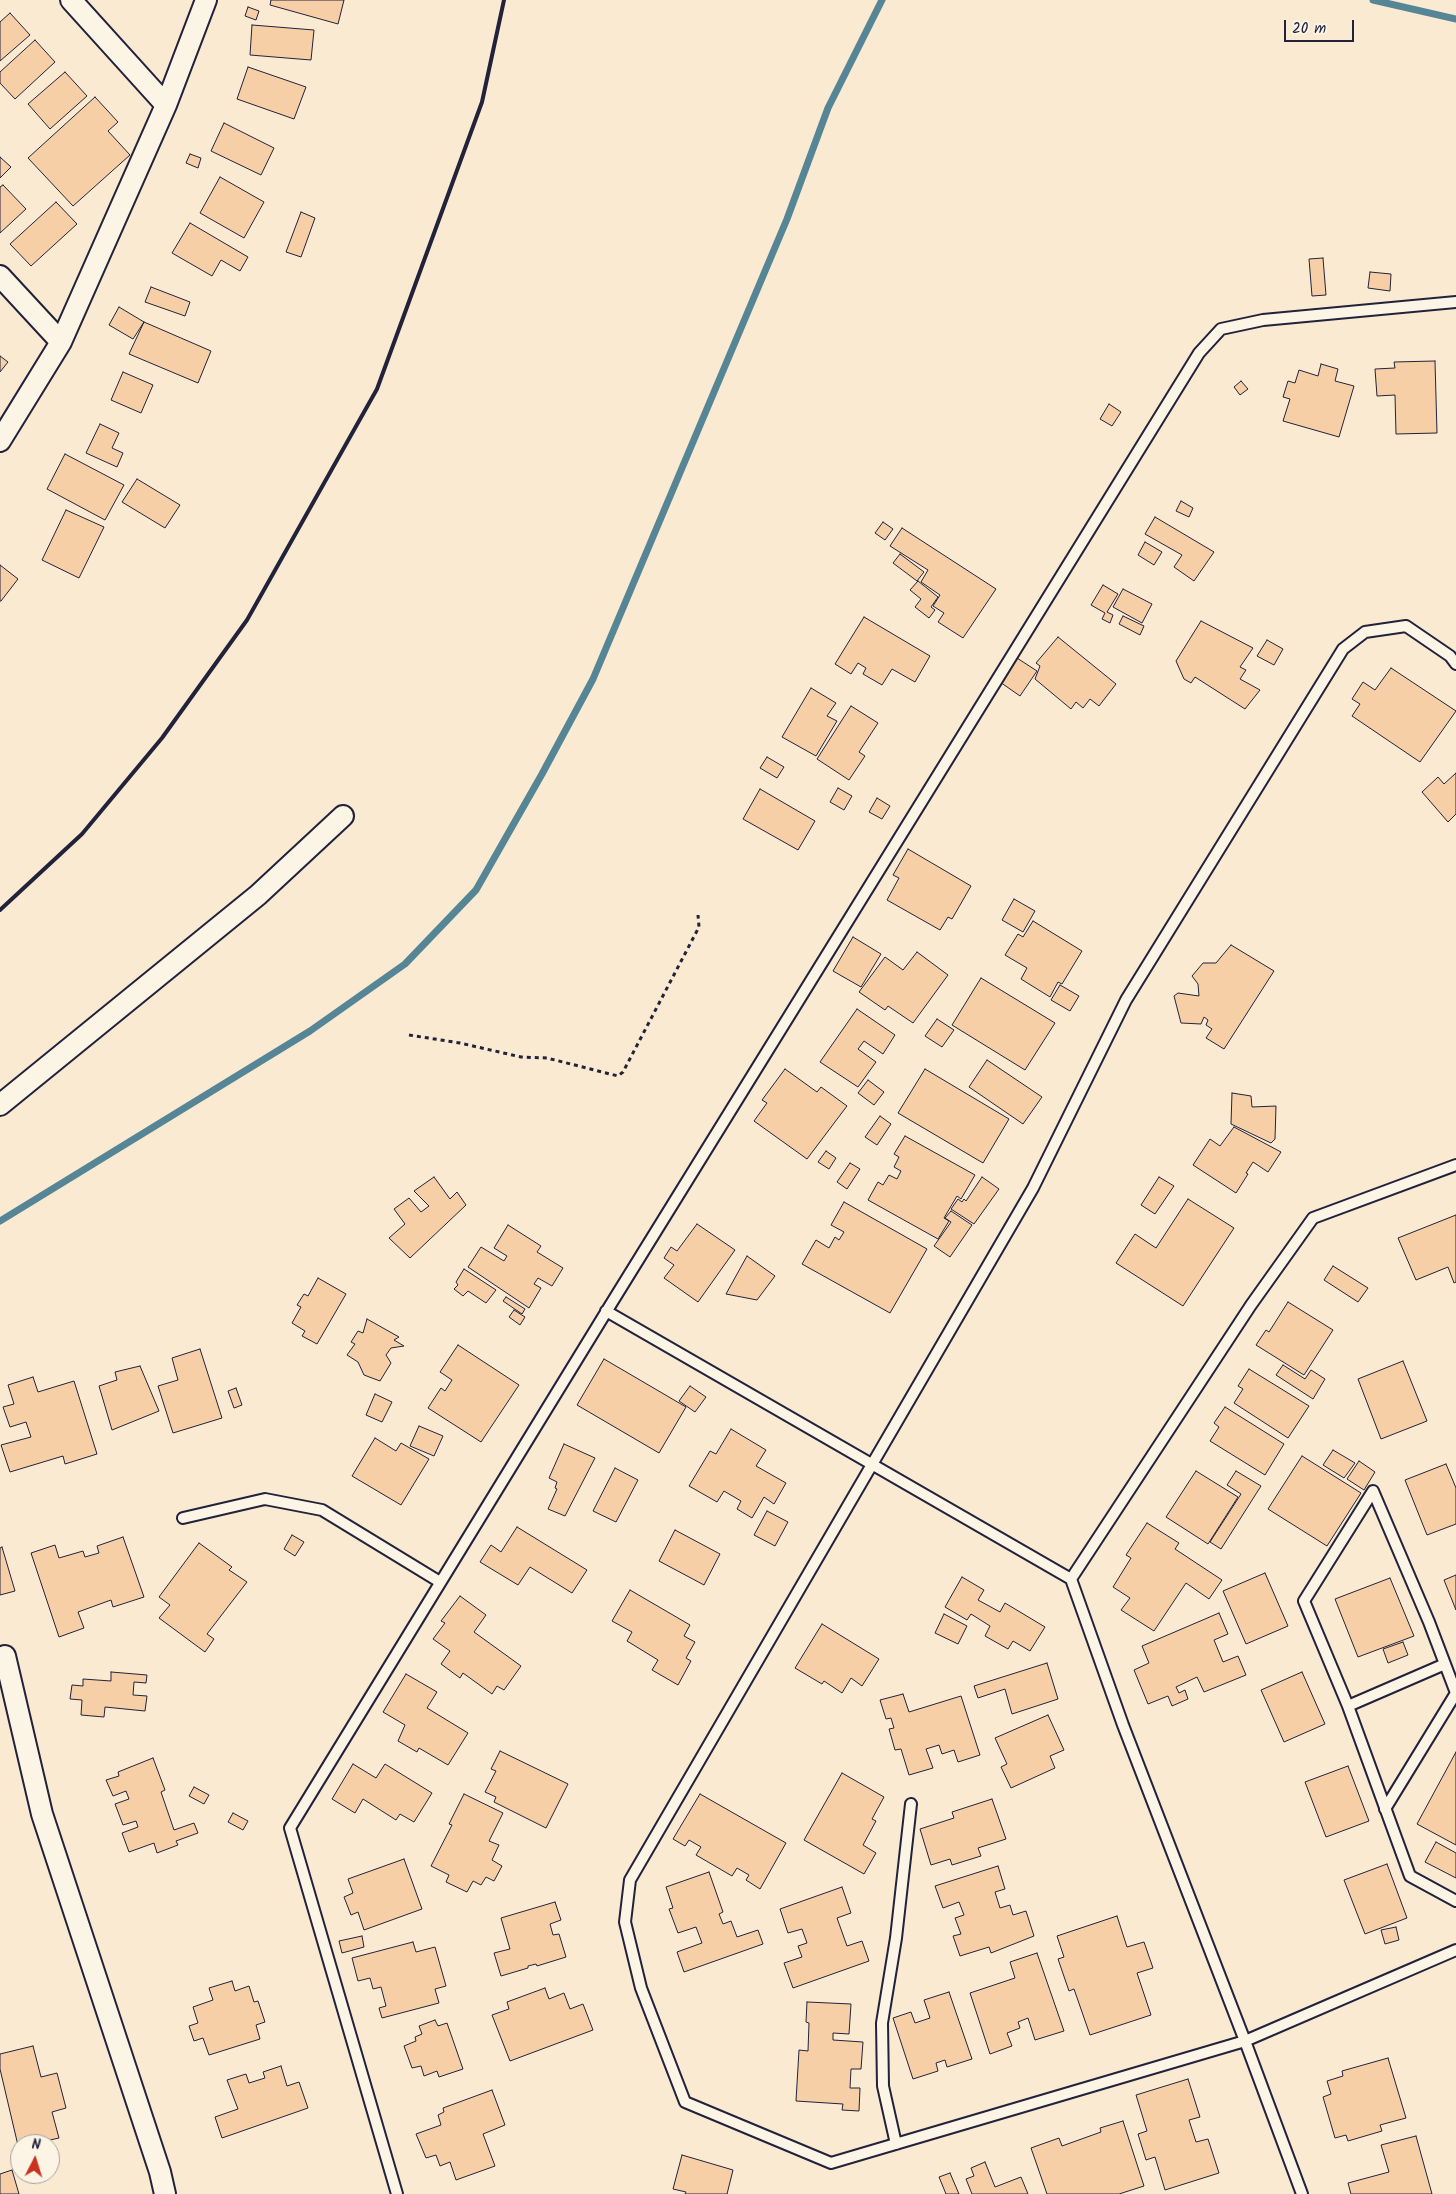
<!DOCTYPE html>
<html>
<head>
<meta charset="utf-8">
<style>
	body { margin:0 }
	#map { position:relative; width:1456px; height:2194px; overflow:hidden; background:#faead2; font-family:Kalam,sans-serif }
	canvas { display:block }
	.north { position:absolute; left:10px; top:2134px; width:50px; height:50px; box-sizing:border-box; background:#fcf5e5; border:1px solid #a5a1a1; border-radius:50%; rotate:5deg; font-size:14px; font-weight:700; line-height:20px; text-align:center; color:#22223b }
	.north::after { content:''; display:block; margin:auto; width:18px; height:22px; background:#c8321e; clip-path:polygon(50% 0,100% 100%,50% 72%,0 100%) }
	.scale { position:absolute; left:1284px; top:20px; width:70px; height:22px; box-sizing:border-box; border:2px solid #22223b; border-top:0; padding-left:6px; font-size:15px; line-height:18px; white-space:nowrap; color:#22223b; -webkit-text-stroke:4px #fcf5e5; paint-order:stroke }
</style>
</head>
<body>
<div id="map">
<canvas width="1456" height="2194"></canvas>
<div class="north">N</div>
<div class="scale">20 m</div>
</div>
<script>
const g = document.querySelector('canvas').getContext('2d');
g.lineJoin = 'round';
function toPath(rows) {
  const path = new Path2D();
  for (const r of rows) {
    path.moveTo(r[0], r[1]);
    for (let i = 2; i < r.length; i += 2) path.lineTo(r[i], r[i + 1]);
  }
  return path;
}
function strokePath(path, color, width, dash) {
  g.strokeStyle = color;
  g.lineWidth = width;
  g.lineCap = dash ? 'butt' : 'round';
  g.setLineDash(dash || []);
  g.stroke(path);
}
function fill(path, color) {
  g.fillStyle = color;
  g.fill(path, 'evenodd');
}
const stream = toPath([
	[1373,0,1456,19],
	[0,1221,310,1031,405,964,476,890,542,774,593,679,787,219,828,108,882,0]
]);
const building = toPath([
	[271,0,344,0,338,24,270,5,271,0],
	[248,7,259,11,256,20,245,16,248,7],
	[10,13,30,35,0,61,0,22,10,13],
	[252,25,314,30,311,60,250,55,252,25],
	[35,40,55,62,15,99,0,83,0,72,35,40],
	[248,67,306,87,294,119,237,99,248,67],
	[65,72,87,96,50,129,28,104,65,72],
	[95,97,118,122,108,131,130,155,73,206,28,158,95,97],
	[224,123,274,148,261,175,211,151,224,123],
	[190,154,201,158,198,168,186,163,190,154],
	[0,157,11,167,0,178,0,157],
	[220,177,264,202,244,238,200,213,220,177],
	[3,185,26,209,0,233,0,187,3,185],
	[56,202,77,224,31,266,10,244,56,202],
	[301,212,315,218,301,257,286,252,301,212],
	[190,223,248,257,240,271,221,260,212,276,172,253,190,223],
	[1323,258,1326,295,1312,296,1309,259,1323,258],
	[1370,272,1391,274,1390,291,1368,288,1370,272],
	[151,287,190,302,185,316,145,302,151,287],
	[119,307,144,322,133,339,109,325,119,307],
	[144,322,211,351,198,383,129,354,144,322],
	[0,356,8,362,0,372,0,356],
	[1435,361,1437,433,1396,434,1395,395,1377,396,1375,369,1395,368,1394,362,1435,361],
	[1321,364,1338,369,1335,381,1354,386,1339,437,1283,421,1290,399,1283,397,1288,381,1295,383,1299,370,1318,376,1321,364],
	[123,372,153,385,141,413,111,400,123,372],
	[1241,381,1248,389,1240,395,1234,387,1241,381],
	[1109,404,1121,412,1112,426,1100,419,1109,404],
	[100,424,119,433,112,448,123,453,117,467,86,453,100,424],
	[65,454,124,485,105,520,47,489,65,454],
	[137,479,180,505,165,528,122,502,137,479],
	[1181,501,1193,508,1189,517,1176,511,1181,501],
	[66,510,104,527,79,578,42,560,66,510],
	[1155,517,1214,552,1194,581,1174,567,1182,555,1145,534,1155,517],
	[883,522,893,529,885,540,875,533,883,522],
	[902,528,996,589,963,638,938,622,944,613,933,606,940,595,921,582,928,570,890,546,902,528],
	[1145,542,1162,552,1154,565,1138,555,1145,542],
	[900,554,924,572,917,581,893,563,900,554],
	[0,565,18,579,1,601,0,601,0,565],
	[918,581,938,597,931,607,935,610,929,618,915,607,921,599,910,590,918,581],
	[1103,585,1118,594,1107,612,1113,615,1110,623,1102,619,1105,613,1091,605,1103,585],
	[1123,589,1152,604,1142,623,1113,607,1123,589],
	[1123,616,1144,626,1140,635,1119,624,1123,616],
	[864,617,930,656,915,682,892,669,882,685,863,674,866,668,858,663,851,674,835,664,864,617],
	[1201,621,1253,648,1240,667,1246,670,1240,679,1260,690,1245,709,1195,677,1191,683,1184,679,1176,661,1201,621],
	[1058,637,1116,684,1099,706,1090,699,1083,708,1076,702,1071,709,1035,679,1040,666,1036,663,1058,637],
	[1267,640,1283,649,1274,665,1257,656,1267,640],
	[1017,658,1037,671,1020,696,1000,682,1017,658],
	[1391,668,1456,711,1420,762,1352,716,1360,704,1352,699,1363,682,1375,690,1391,668],
	[811,688,836,703,827,716,837,721,816,756,782,737,811,688],
	[851,706,878,723,859,752,865,756,849,780,817,759,851,706],
	[767,757,784,767,777,778,760,768,767,757],
	[1456,773,1456,814,1448,822,1422,792,1438,777,1444,784,1456,773],
	[838,788,852,796,844,810,830,802,838,788],
	[760,789,815,821,798,850,743,819,760,789],
	[877,798,890,806,882,819,869,812,877,798],
	[908,849,971,886,952,919,948,917,940,930,887,900,899,878,893,875,908,849],
	[1014,899,1035,911,1023,932,1002,920,1014,899],
	[1033,921,1082,951,1062,984,1058,982,1050,997,1021,979,1027,968,1005,955,1018,934,1023,937,1033,921],
	[853,937,881,954,861,987,833,971,853,937],
	[1231,945,1274,971,1224,1049,1206,1038,1212,1029,1206,1025,1208,1020,1204,1017,1201,1024,1181,1023,1174,996,1178,993,1199,996,1198,984,1192,976,1203,963,1216,963,1231,945],
	[917,952,948,975,913,1023,888,1006,885,1010,859,992,885,957,903,970,917,952],
	[981,978,1055,1023,1025,1070,952,1025,981,978],
	[1060,985,1079,996,1070,1011,1051,1000,1060,985],
	[857,1009,895,1035,883,1054,864,1041,858,1049,876,1062,858,1087,820,1062,857,1009],
	[937,1019,954,1030,942,1047,925,1036,937,1019],
	[987,1060,1042,1097,1023,1124,969,1087,987,1060],
	[785,1069,817,1092,821,1087,847,1106,807,1159,754,1121,767,1103,762,1100,785,1069],
	[925,1069,1009,1119,983,1163,898,1113,925,1069],
	[868,1080,884,1092,874,1105,858,1093,868,1080],
	[1232,1093,1251,1096,1252,1107,1276,1106,1275,1139,1271,1143,1231,1124,1232,1093],
	[880,1116,891,1124,877,1145,865,1137,880,1116],
	[1234,1127,1281,1152,1268,1172,1253,1162,1246,1173,1248,1174,1236,1193,1193,1165,1210,1139,1220,1146,1234,1127],
	[905,1136,975,1175,961,1199,957,1196,944,1218,949,1221,938,1239,868,1200,878,1182,883,1185,889,1175,897,1179,901,1171,894,1167,899,1157,894,1154,905,1136],
	[826,1151,836,1158,829,1169,818,1162,826,1151],
	[850,1163,860,1169,847,1189,837,1182,850,1163],
	[434,1177,450,1199,457,1192,466,1205,410,1258,389,1238,405,1224,394,1209,409,1198,421,1212,429,1206,414,1191,434,1177],
	[982,1177,999,1189,974,1224,951,1209,958,1199,962,1202,964,1199,966,1201,982,1177],
	[1159,1177,1174,1186,1155,1214,1141,1205,1159,1177],
	[1188,1199,1234,1228,1183,1306,1116,1263,1135,1234,1156,1248,1188,1199],
	[844,1202,927,1249,890,1313,802,1264,816,1240,829,1248,835,1237,839,1240,844,1232,831,1225,844,1202],
	[951,1211,972,1225,950,1257,934,1246,951,1222,945,1218,951,1211],
	[1456,1215,1456,1282,1454,1283,1448,1267,1416,1280,1398,1238,1456,1215],
	[697,1224,735,1250,698,1302,664,1278,674,1265,664,1258,671,1247,677,1251,697,1224],
	[508,1225,541,1246,537,1252,563,1268,552,1286,538,1278,534,1284,541,1288,529,1308,468,1267,481,1247,504,1261,507,1256,494,1248,508,1225],
	[747,1256,775,1276,757,1300,726,1294,747,1256],
	[1333,1266,1368,1288,1358,1302,1324,1280,1333,1266],
	[464,1269,496,1290,486,1303,468,1291,463,1296,454,1289,458,1285,456,1282,464,1269],
	[318,1278,346,1294,317,1344,302,1336,305,1331,292,1323,301,1307,297,1305,304,1294,308,1296,318,1278],
	[506,1297,525,1309,522,1314,503,1301,506,1297],
	[1288,1302,1333,1330,1304,1375,1256,1345,1266,1330,1269,1332,1288,1302],
	[514,1310,525,1317,520,1325,509,1317,514,1310],
	[367,1319,399,1337,394,1340,404,1346,391,1348,386,1355,391,1363,380,1381,364,1375,358,1362,347,1355,355,1344,351,1342,358,1331,363,1333,367,1319],
	[458,1345,519,1385,481,1442,428,1408,441,1388,445,1391,452,1380,440,1372,458,1345],
	[200,1349,222,1418,173,1433,158,1386,178,1380,172,1358,200,1349],
	[604,1359,686,1407,659,1453,577,1405,604,1359],
	[1403,1361,1427,1421,1381,1439,1358,1379,1403,1361],
	[1283,1365,1305,1379,1311,1370,1325,1379,1313,1399,1276,1375,1283,1365],
	[140,1366,159,1411,112,1430,99,1386,117,1380,115,1372,140,1366],
	[1249,1369,1309,1406,1288,1438,1234,1403,1243,1389,1238,1386,1249,1369],
	[33,1377,38,1392,74,1381,97,1454,65,1464,63,1456,10,1472,1,1445,31,1437,26,1422,10,1427,3,1407,14,1404,8,1385,33,1377],
	[690,1386,706,1397,695,1412,679,1401,690,1386],
	[236,1388,242,1405,234,1408,228,1391,236,1388],
	[375,1394,392,1402,382,1422,366,1415,375,1394],
	[1225,1407,1284,1444,1265,1475,1210,1441,1219,1427,1214,1423,1225,1407],
	[419,1426,443,1436,434,1456,410,1446,419,1426],
	[731,1429,766,1450,756,1466,786,1483,774,1504,764,1497,752,1518,737,1509,741,1501,724,1491,717,1502,689,1486,710,1451,716,1454,731,1429],
	[375,1438,396,1451,401,1443,429,1459,401,1505,352,1476,375,1438],
	[564,1444,595,1458,565,1516,548,1509,557,1489,555,1488,557,1482,549,1478,564,1444],
	[1333,1450,1355,1463,1344,1478,1323,1465,1333,1450],
	[1302,1456,1361,1493,1327,1546,1268,1509,1302,1456],
	[1359,1461,1375,1472,1364,1490,1347,1479,1359,1461],
	[1446,1464,1456,1488,1456,1524,1427,1535,1405,1480,1446,1464],
	[615,1468,638,1480,616,1522,593,1511,615,1468],
	[1196,1471,1238,1497,1208,1544,1166,1517,1196,1471],
	[1236,1471,1261,1486,1221,1549,1210,1542,1241,1494,1227,1485,1236,1471],
	[767,1511,788,1522,775,1546,754,1535,767,1511],
	[1147,1523,1179,1543,1175,1549,1222,1580,1209,1599,1186,1583,1154,1631,1121,1610,1130,1598,1113,1587,1131,1558,1126,1555,1147,1523],
	[517,1527,587,1570,572,1593,530,1567,518,1585,480,1562,491,1545,501,1552,517,1527],
	[675,1530,720,1554,704,1585,659,1561,675,1530],
	[292,1535,304,1542,295,1556,284,1549,292,1535],
	[123,1537,144,1597,113,1607,111,1600,78,1612,84,1628,59,1637,31,1553,55,1545,59,1558,83,1551,85,1557,99,1553,97,1546,123,1537],
	[199,1543,232,1567,229,1570,247,1582,207,1634,214,1639,205,1652,159,1618,170,1605,159,1597,199,1543],
	[2,1547,15,1591,0,1595,0,1548,2,1547],
	[1265,1573,1288,1626,1246,1644,1223,1591,1265,1573],
	[1456,1575,1456,1610,1444,1580,1456,1575],
	[962,1577,984,1590,978,1600,1000,1612,1005,1603,1045,1627,1030,1651,1013,1641,1008,1649,985,1636,990,1626,971,1614,967,1620,945,1607,962,1577],
	[1390,1578,1414,1636,1358,1657,1335,1599,1390,1578],
	[630,1590,690,1625,684,1636,695,1642,686,1658,691,1661,678,1685,652,1670,658,1660,627,1641,632,1632,612,1621,630,1590],
	[460,1596,486,1615,474,1632,521,1666,504,1690,497,1686,492,1694,463,1673,460,1678,441,1664,450,1651,433,1639,445,1623,441,1621,460,1596],
	[1219,1613,1228,1634,1214,1640,1223,1662,1238,1656,1246,1675,1204,1692,1197,1677,1176,1687,1179,1693,1185,1690,1188,1699,1172,1706,1168,1696,1148,1704,1134,1670,1149,1663,1142,1646,1219,1613],
	[944,1614,967,1626,958,1644,935,1633,944,1614],
	[822,1624,879,1659,862,1686,851,1678,842,1693,824,1681,822,1684,795,1668,822,1624],
	[1403,1642,1408,1655,1388,1663,1383,1649,1403,1642],
	[1047,1663,1058,1699,1012,1714,1005,1689,978,1698,974,1686,1047,1663],
	[111,1672,147,1675,146,1683,134,1682,133,1695,147,1696,145,1711,105,1707,104,1717,81,1715,82,1700,70,1699,72,1685,83,1686,83,1679,111,1681,111,1672],
	[1302,1672,1325,1724,1284,1742,1261,1690,1302,1672],
	[406,1674,437,1692,427,1708,468,1733,448,1765,419,1748,417,1752,398,1741,405,1725,383,1712,406,1674],
	[903,1694,909,1712,961,1696,980,1755,958,1762,954,1750,942,1754,939,1745,926,1749,933,1768,909,1775,901,1749,895,1750,889,1729,894,1728,891,1718,886,1719,880,1700,903,1694],
	[1048,1715,1064,1750,1050,1756,1055,1768,1011,1788,1001,1767,1007,1764,995,1738,1048,1715],
	[500,1751,568,1784,546,1828,494,1802,496,1797,485,1792,496,1771,491,1769,500,1751],
	[1456,1752,1456,1845,1417,1824,1456,1752],
	[153,1758,165,1790,161,1792,174,1830,194,1823,198,1833,176,1841,178,1845,157,1853,154,1843,129,1852,122,1833,138,1827,136,1821,123,1825,115,1804,129,1799,126,1791,113,1796,106,1780,119,1776,118,1772,153,1758],
	[353,1764,376,1778,385,1764,432,1793,414,1822,400,1814,396,1820,363,1799,355,1813,332,1799,353,1764],
	[1348,1766,1369,1821,1326,1837,1305,1782,1348,1766],
	[842,1773,884,1797,872,1819,876,1821,863,1845,876,1853,864,1874,804,1840,842,1773],
	[194,1787,209,1795,204,1804,189,1796,194,1787],
	[464,1794,503,1813,489,1841,499,1845,492,1860,502,1866,494,1881,486,1877,481,1885,473,1881,467,1892,446,1882,449,1875,431,1866,452,1825,449,1824,464,1794],
	[700,1794,786,1843,760,1889,746,1880,749,1875,737,1868,732,1876,696,1855,701,1847,689,1840,685,1846,673,1839,700,1794],
	[992,1799,1006,1839,978,1848,981,1856,952,1865,950,1859,931,1865,920,1829,954,1818,952,1812,992,1799],
	[233,1813,248,1821,243,1830,228,1822,233,1813],
	[1436,1842,1456,1853,1456,1878,1425,1862,1436,1842],
	[404,1859,422,1909,364,1930,358,1912,351,1915,344,1897,353,1893,348,1879,404,1859],
	[1387,1864,1407,1918,1365,1934,1344,1880,1387,1864],
	[998,1866,1005,1889,995,1892,1000,1908,1010,1905,1013,1915,1026,1911,1034,1936,991,1953,989,1947,960,1956,953,1936,961,1934,955,1918,964,1915,959,1902,943,1908,935,1886,998,1866],
	[709,1872,723,1912,719,1914,723,1924,731,1921,737,1937,758,1930,763,1944,684,1972,677,1952,702,1943,696,1927,678,1933,669,1909,673,1908,666,1887,709,1872],
	[842,1887,851,1913,837,1918,847,1946,862,1941,869,1961,793,1988,784,1963,802,1957,798,1946,807,1943,802,1929,788,1933,780,1909,842,1887],
	[555,1902,561,1920,550,1924,553,1935,559,1934,566,1957,537,1966,536,1964,528,1966,528,1968,501,1976,494,1953,510,1949,501,1918,555,1902],
	[1117,1916,1127,1947,1144,1942,1153,1968,1137,1973,1151,2015,1090,2035,1074,1989,1069,1991,1058,1959,1064,1957,1057,1936,1117,1916],
	[1396,1927,1399,1940,1385,1944,1381,1930,1396,1927],
	[362,1936,364,1947,342,1953,339,1941,362,1936],
	[413,1942,416,1952,435,1947,446,1986,435,1989,439,2003,382,2018,379,2008,386,2006,381,1987,373,1989,370,1978,358,1981,352,1958,413,1942],
	[1037,1953,1064,2031,1035,2040,1028,2018,1018,2022,1020,2028,1007,2033,1012,2046,990,2054,970,1993,1015,1978,1010,1962,1037,1953],
	[232,1981,235,1991,249,1986,254,2002,258,2001,265,2022,256,2025,260,2039,209,2055,203,2038,194,2041,189,2026,198,2023,193,2007,213,2000,209,1988,232,1981],
	[545,1988,549,1999,564,1993,570,2009,583,2004,593,2030,510,2061,492,2015,509,2009,507,2002,545,1988],
	[949,1992,972,2059,947,2067,945,2060,936,2063,938,2071,913,2079,893,2018,911,2012,915,2023,930,2018,924,2000,949,1992],
	[807,2002,851,2004,849,2034,833,2033,833,2040,863,2042,861,2069,851,2069,850,2088,860,2088,859,2111,842,2110,843,2104,796,2101,799,2050,808,2051,809,2023,806,2022,807,2002],
	[435,2020,438,2026,447,2023,463,2069,439,2077,437,2071,424,2076,421,2066,412,2068,404,2046,416,2041,415,2037,422,2034,419,2026,435,2020],
	[33,2046,41,2077,57,2073,66,2108,52,2112,59,2138,50,2140,54,2160,50,2161,50,2144,20,2144,20,2154,0,2069,0,2054,33,2046],
	[1388,2058,1406,2118,1380,2125,1382,2131,1348,2141,1346,2135,1335,2138,1323,2097,1331,2094,1327,2081,1343,2076,1342,2071,1388,2058],
	[281,2066,287,2086,299,2082,308,2108,222,2138,215,2117,238,2109,227,2080,246,2074,249,2083,265,2078,263,2072,281,2066],
	[1188,2079,1200,2117,1189,2120,1196,2142,1208,2139,1219,2173,1165,2190,1155,2157,1146,2160,1138,2134,1147,2131,1136,2095,1188,2079],
	[492,2090,505,2125,483,2134,495,2166,456,2180,450,2162,440,2166,436,2155,426,2158,416,2134,441,2125,438,2115,444,2112,443,2108,492,2090],
	[1123,2121,1144,2186,1119,2194,1047,2194,1031,2148,1059,2138,1062,2146,1101,2132,1100,2128,1123,2121],
	[1416,2136,1432,2194,1351,2194,1348,2183,1389,2172,1381,2145,1416,2136],
	[682,2155,733,2170,727,2194,685,2194,686,2192,673,2189,682,2155],
	[985,2162,995,2187,1021,2177,1028,2194,972,2194,966,2179,974,2176,971,2168,985,2162],
	[12,2170,19,2194,0,2194,0,2174,12,2170],
	[950,2173,959,2194,946,2194,939,2177,950,2173]
]);
const path = toPath([
	[409,1035,460,1043,521,1057,547,1058,618,1076,623,1072,699,927,698,915]
]);
const service = toPath([
	[1456,664,1450,656,1406,626,1365,632,1343,649,1126,1000,1033,1188,630,1880,625,1922,641,1988,685,2102,831,2163,1245,2041,1456,1950],
	[606,1311,1071,1579],
	[183,1518,265,1499,322,1510,440,1582],
	[1456,1693,1429,1622,1373,1491,1304,1601,1348,1706,1410,1876,1456,1901],
	[1348,1706,1445,1664],
	[1385,1809,1456,1693],
	[896,2144,883,2086,882,2023,896,1938,911,1804],
	[397,2194,290,1828,611,1304,1199,353,1221,329,1263,320,1456,302],
	[1302,2194,1245,2041,1123,1725,1071,1579,1251,1305,1313,1218,1456,1165]
]);
const minor = toPath([
	[71,0,166,105],
	[0,276,61,342],
	[0,441,61,342,166,105,206,0],
	[0,1105,258,895,343,816],
	[5,1656,42,1814,160,2172,165,2194]
]);
const rail = toPath([
	[0,910,82,834,162,738,247,620,377,389,482,102,504,0]
]);
strokePath(stream, '#568696', 7);
fill(building, '#f7cfa6');
strokePath(building, '#22223b', 1);
strokePath(service, '#22223b', 14);
strokePath(minor, '#22223b', 24);
strokePath(path, '#22223b', 3, [4, 4]);
strokePath(service, '#fcf5e5', 10);
strokePath(minor, '#fcf5e5', 20);
strokePath(rail, '#22223b', 4);
</script>
</body>
</html>
